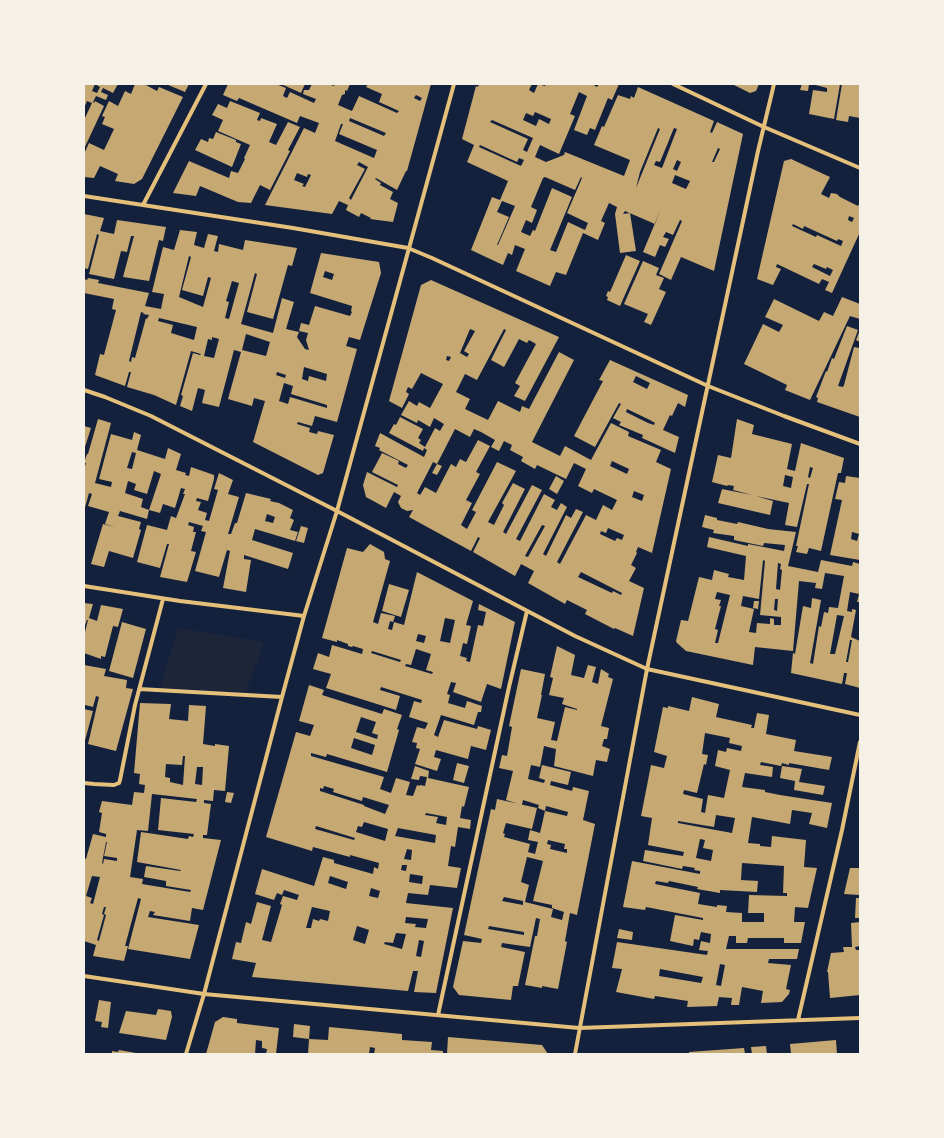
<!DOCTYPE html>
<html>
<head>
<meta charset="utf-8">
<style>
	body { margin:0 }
	#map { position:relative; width:944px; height:1138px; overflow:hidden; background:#14213d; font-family:"Titillium Web",sans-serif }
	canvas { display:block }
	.frame { position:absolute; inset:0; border:85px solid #f6f1e7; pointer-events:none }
</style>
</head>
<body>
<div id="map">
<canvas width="944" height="1138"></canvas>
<div class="frame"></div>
</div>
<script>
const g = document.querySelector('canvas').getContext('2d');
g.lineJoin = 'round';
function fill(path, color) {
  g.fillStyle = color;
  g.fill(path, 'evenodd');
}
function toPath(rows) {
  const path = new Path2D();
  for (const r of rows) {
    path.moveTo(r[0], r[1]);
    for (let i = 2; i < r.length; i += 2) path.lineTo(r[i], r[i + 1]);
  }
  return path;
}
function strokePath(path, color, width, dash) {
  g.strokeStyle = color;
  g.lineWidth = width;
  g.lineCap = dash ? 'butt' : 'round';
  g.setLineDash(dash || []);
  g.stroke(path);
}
const green = toPath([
	[178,628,264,642,246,692,160,688]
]);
const building = toPath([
	[84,84,118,84,113,93,103,88,101,92,108,95,106,100,96,96,93,102,94,103,95,101,104,106,84,149,84,120,92,103,87,101,84,108],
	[95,84,100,87,97,93,92,91],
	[135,84,144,84,157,91,159,87,183,97,142,179,134,184,115,181,118,174,100,166,94,178,84,177,84,154,89,143,104,150,114,129,102,124,105,117,102,116,109,101,118,106,125,91,131,94],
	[166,84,189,84,185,92],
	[228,84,276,84,286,88,283,96,287,98,290,92,314,103,316,99,303,94,304,90,309,90,312,84,328,84,334,86,335,84,350,84,347,91,345,90,345,94,342,95,338,105,352,111,359,96,397,113,399,111,379,102,382,94,366,87,368,84,431,84,407,171,406,171,397,190,376,178,375,179,381,183,380,185,393,192,390,199,398,203,393,222,370,219,371,218,361,213,359,217,346,210,348,205,339,201,332,214,265,205,304,128,315,133,319,123,300,116,297,123,239,98,237,101,223,95],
	[416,95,422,98,420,101,414,98],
	[350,118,386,133,384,136,349,121],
	[341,124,343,124,339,134,377,150,374,158,335,141],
	[359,162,368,167,351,200,349,198,365,169,357,165],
	[297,173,307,177,308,174,311,175,305,187,302,186,304,184,294,180],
	[281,84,305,84,301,93],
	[479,84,532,84,529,90,534,93,538,84,545,86,546,84,592,84,597,87,599,84,619,84,612,100,608,98,595,130,590,128,587,135,574,130,587,96,579,92,570,114,575,116,559,154,540,145,535,157,546,162,564,155,565,152,624,176,630,160,594,145,602,126,604,127,618,95,630,99,631,96,634,98,638,87,714,121,710,132,712,133,717,122,743,134,714,271,681,257,671,280,659,274,682,221,680,220,673,235,666,232,663,237,669,239,665,247,660,245,655,257,643,252,660,211,655,224,625,211,623,214,630,213,636,251,620,253,615,214,617,207,609,203,601,221,605,223,598,240,583,233,566,275,556,272,550,286,516,271,525,249,515,245,512,255,508,253,503,265,471,250,492,197,500,200,508,181,467,162,474,145,462,139,476,86,478,87],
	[535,112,551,119,549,124,539,119,536,126,523,120,526,113,533,116],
	[492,120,533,138,527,152,523,150,528,139,490,122],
	[658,128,660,129,636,188,640,172],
	[674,128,677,129,662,168,654,165,656,161,660,162],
	[480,145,517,162,519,158,524,160,521,166,479,147],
	[718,148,720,149,714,162,712,162],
	[677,160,681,162,677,171,673,169],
	[675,175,690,181,686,189,672,183],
	[545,177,575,190,581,177,582,178,567,213,588,223,585,230,568,222,556,252,550,250,572,197,552,188,535,231,533,230,530,236,521,232,526,220,532,223,537,210,531,207,543,178],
	[502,201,515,206,498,245,497,245,509,217,497,212],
	[734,84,759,84,756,91,750,93,734,85],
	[802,84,809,84,808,91,800,90],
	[812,84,840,84,834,119,809,114,813,90,827,92,827,88],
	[842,84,860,84,860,118,849,116,848,122,836,120],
	[230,101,260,113,257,120,260,121,261,118,277,124,269,142,276,145,288,122,300,127,288,150,290,151,270,190,260,185,251,203,238,202,200,186,196,196,173,193,189,161,229,178,231,171,238,173,245,159,244,158,250,145,218,131,223,120,212,115,218,104,227,108],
	[216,132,236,140,236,142,241,144,232,167,195,150,201,139,208,142,209,138,213,139],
	[791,159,830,177,821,194,829,198,831,193,837,194,840,197,858,206,860,202,860,232,832,293,825,290,829,282,822,279,819,284,777,264,776,267,781,269,773,285,757,279,784,161],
	[849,216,854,218,852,222,848,220],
	[793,224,803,229,804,226,837,241,838,239,843,241,841,246,817,235,816,237,792,226],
	[814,264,826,269,827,267,833,270,830,276,812,267],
	[84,214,104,218,100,231,114,234,117,220,166,227,163,241,159,240,149,281,123,277,134,236,131,236,127,252,121,251,114,279,89,274,99,235,97,234,88,269,84,268],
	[180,230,197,232,194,245,204,248,208,234,218,236,214,251,218,252,219,244,243,250,245,240,297,248,292,266,288,265,273,319,247,312,257,274,255,273,241,324,273,333,282,298,294,302,286,329,299,332,297,337,305,349,309,350,306,340,308,333,299,331,301,323,309,325,315,306,350,316,352,312,351,311,352,306,310,293,321,253,379,262,381,273,360,340,349,337,346,346,357,349,337,422,315,416,312,426,298,422,297,424,310,428,309,432,317,434,318,431,334,435,323,473,318,475,253,442,265,401,254,398,252,406,228,399,241,352,234,350,219,407,202,403,205,390,198,388,192,411,180,406,183,396,181,395,193,353,200,355,201,354,191,351,176,405,154,395,127,387,131,372,129,372,125,386,95,375,100,354,104,355,116,310,112,309,114,299,84,293,84,279,87,280,88,278,99,280,98,283,149,293,145,306,161,309,164,294,152,292,163,247,174,250],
	[189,256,191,257,182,290,203,296,208,277,211,278,203,307,179,297],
	[325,271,334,274,332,280,323,277],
	[232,281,239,283,229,319,225,318,229,302,226,301],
	[141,312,144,313,143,314,149,315,147,319,146,318,135,358,132,357,131,362,129,361],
	[159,318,197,327,194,340,171,333,173,325,158,321],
	[246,334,270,342,266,356,242,350],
	[212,337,219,339,214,358,204,356,208,339,212,340],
	[304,367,327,374,326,381,309,376,308,381,302,379],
	[277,372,286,375,285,378,276,375],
	[284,383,293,386,291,394,327,405,327,408,290,397,288,404,279,401],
	[626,255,640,261,620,306,607,300,608,297,606,296,608,291,610,292],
	[643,261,659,268,656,275,664,278,659,289,666,292,651,325,644,322,648,314,624,304],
	[431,280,559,337,525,401,514,396,520,386,515,383,536,344,529,340,527,343,519,339,504,367,491,360,506,330,504,329,477,380,465,374,456,392,470,399,465,409,488,420,498,401,520,412,522,406,529,409,559,352,574,360,532,442,560,456,565,446,591,460,611,423,629,432,628,436,661,450,656,462,671,469,652,553,638,547,636,552,637,553,631,565,636,568,629,581,644,588,633,636,615,628,614,629,585,614,587,610,567,600,565,604,528,583,534,571,521,564,515,576,473,552,480,538,478,537,471,551,409,517,413,510,407,511,401,508,398,502,401,496,394,492,386,508,366,497,363,485,367,472,397,487,398,485,372,472,382,453,399,461,398,464,406,468,408,465,379,450,380,448,375,446,380,433,424,457,427,450,424,448,423,451,389,433,394,424,396,425,400,417,423,429,418,438,421,440,419,443,425,447,435,428,440,431,444,424,434,418,430,427,418,420,417,423,401,415,409,401,417,406,419,402,430,408,443,384,421,373,412,389,408,387,406,392,409,394,402,408,389,401,421,285],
	[470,329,475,331,464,351,469,354,467,357,460,353],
	[447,356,451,357,449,361,446,360],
	[455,429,470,437,474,429,481,432,495,440,491,447,499,451,504,441,512,445,510,450,523,457,521,461,535,469,537,465,566,479,574,463,586,469,578,486,592,493,594,489,617,500,612,510,603,505,596,520,586,515,560,564,557,562,583,512,576,509,571,518,566,515,546,556,543,554,567,507,561,503,557,510,551,507,555,500,544,494,520,541,516,539,542,490,532,485,506,534,503,532,525,489,513,483,502,503,504,505,494,525,488,522,516,471,497,462,472,510,476,512,467,529,461,525,472,503,466,500,480,474,476,472,490,446,478,440,466,462,460,459,456,467,451,464,436,493,425,487,420,495,417,493,433,462,437,464,432,473,437,475,442,466,437,464],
	[612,461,629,469,627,474,610,466],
	[634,491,644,495,642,501,632,497],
	[542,525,545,526,528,557,525,556],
	[608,528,624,535,622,540,617,538,615,541,600,534,601,531,606,533],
	[581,572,622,593,621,595,613,591,612,593,578,577],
	[842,297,860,304,860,319,850,316,810,400,785,390,787,385,744,364,763,324,779,332,783,325,765,317,774,299,819,321,824,312,833,316],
	[847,326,858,330,838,386,843,387,844,385,854,347,860,348,860,417,817,402,818,398,816,397,826,371,827,372,832,358,834,359],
	[860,330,860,342,856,340],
	[610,360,688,395,685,407,678,403,672,416,670,415,663,430,679,437,675,453,642,438,643,435,619,425,621,422,613,418,621,404,619,403,595,447,574,436,603,381,599,380],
	[636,376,650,383,647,389,633,382],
	[627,409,650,420,655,423,654,425,648,423,626,412],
	[98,419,111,423,95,483,111,487,112,482,99,479,111,434,132,440,134,432,141,435,137,450,165,459,168,448,181,454,176,470,186,473,185,475,189,476,191,467,214,475,214,479,208,501,197,498,196,501,201,502,198,510,207,513,205,520,209,521,218,490,214,489,219,473,233,480,228,494,239,497,228,534,231,534,235,523,237,523,246,493,271,499,270,501,279,503,293,510,290,518,294,520,290,530,298,532,295,541,255,529,252,540,293,553,288,569,244,555,244,559,251,560,246,592,223,588,230,551,227,550,219,577,195,571,206,532,201,531,203,526,189,522,188,525,194,527,193,532,196,532,191,551,196,552,187,582,160,577,169,544,167,544,160,568,137,562,147,525,167,530,171,516,176,518,185,494,183,494,185,489,181,488,175,508,163,504,160,513,149,510,161,474,154,471,147,494,134,490,136,484,128,481,125,493,143,499,141,507,149,510,147,519,120,511,118,516,141,522,139,529,141,530,133,558,109,551,104,567,91,564,103,524,115,527,105,524,109,512,88,506,92,494,89,493,84,511,84,470,86,463,84,463,87,454,88,454],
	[132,452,136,453,132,469,127,468],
	[267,514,275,517,273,523,265,521],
	[737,419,754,425,752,434,792,444,787,469,795,471,801,443,844,458,841,473,838,473,821,551,809,548,807,554,796,552,798,546,796,546,809,484,807,484,797,527,785,525,789,503,756,496,773,501,770,515,718,503,722,489,752,495,733,490,734,486,728,485,727,486,712,482,718,455,731,458],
	[810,467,813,468,810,478,808,477],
	[785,475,793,477,791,488,783,486],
	[84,426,91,428,84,450],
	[556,476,564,481,557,494,549,489],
	[846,476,860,478,860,560,830,555,842,500,835,499,839,482,845,483],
	[852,532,859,534,857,541,851,539],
	[705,515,717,518,717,520,737,524,738,522,768,529,796,532,788,566,818,572,821,560,852,566,853,562,860,564,860,602,857,602,859,594,850,592,847,611,852,612,852,609,856,610,851,637,860,641,860,688,845,684,847,673,844,673,842,684,791,673,793,653,795,654,803,606,811,608,812,598,821,600,810,663,813,664,819,626,821,627,824,612,828,613,829,607,838,608,844,576,825,573,822,589,815,588,816,583,799,581,793,651,755,647,753,665,686,651,677,643,676,641,681,620,688,621,699,577,712,580,714,570,729,574,728,577,744,580,746,556,707,547,709,537,748,546,748,544,784,551,785,545,764,543,763,546,734,540,734,536,713,533,714,530,702,527],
	[763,560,765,561,760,615,781,617,781,625,774,625,774,619,770,618,770,624,757,623,756,633,749,632,754,609,741,606,743,596,759,599],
	[778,563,781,564,780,569,782,570,780,590,776,589],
	[717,592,730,595,718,643,715,643,718,630,715,629,721,606,719,606,721,600,715,599],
	[775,599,778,599,777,611,774,610],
	[837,615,844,616,835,654,830,654],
	[850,640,852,640,848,662,846,662],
	[301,526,308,528,304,543,296,541],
	[370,544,384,552,385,559,390,561,373,622,378,624,381,613,395,616,393,622,390,621,388,629,392,630,394,622,404,625,417,572,473,601,466,625,471,626,467,644,463,643,460,656,467,658,466,661,470,662,478,625,483,626,486,612,478,610,479,604,515,622,501,689,487,684,481,702,453,692,456,683,451,682,447,694,450,695,448,703,465,708,467,701,482,706,481,712,478,712,474,725,441,715,434,735,438,737,444,720,477,729,478,726,491,730,486,750,471,746,468,759,436,750,434,757,441,759,437,771,415,764,420,749,416,748,417,743,412,742,417,727,425,729,428,723,409,717,414,701,421,703,422,700,381,687,380,690,400,696,396,710,326,688,331,674,313,669,318,653,329,657,332,645,362,654,363,649,353,646,352,647,348,646,348,644,337,640,337,642,322,638,347,548,363,552],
	[445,618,455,620,450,643,440,641],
	[418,634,426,636,424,643,416,641],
	[416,649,431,654,426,670,433,672,432,674,405,666,406,664,411,665],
	[372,651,385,655,401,660,400,662,371,653],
	[389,584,409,590,401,617,382,611],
	[754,601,759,601,758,609,753,608],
	[84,603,93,604,89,618,97,621,101,605,123,609,118,627,113,626,105,657,101,656,101,659,84,653,84,636,88,620,87,620,84,628],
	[122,622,146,629,133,678,109,671],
	[557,646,575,655,571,675,584,678,588,665,596,667,592,682,598,684,601,669,609,674,608,677,613,679,601,726,609,728,607,739,604,739,602,746,610,749,607,762,596,760,593,776,554,766,556,749,544,746,540,767,531,765,528,779,544,783,545,780,539,778,542,765,571,772,568,785,551,781,550,785,572,791,573,787,589,791,583,820,595,824,577,915,570,913,565,941,567,942,558,989,542,986,542,988,525,985,535,936,537,936,540,919,536,918,530,947,502,943,501,947,525,952,518,986,513,986,511,1000,459,995,453,987,463,941,481,943,482,939,464,935,491,809,495,810,497,799,537,808,532,829,506,823,503,833,505,834,504,837,530,844,528,852,535,854,538,842,528,840,530,830,540,833,545,811,567,816,568,812,546,806,545,811,538,808,539,805,523,800,522,805,506,800,513,771,499,768,502,755,507,756,512,727,509,726,521,669,545,674,541,695,542,695,537,718,555,722,551,740,557,741,565,707,577,710,577,709,562,704,564,698,549,695,553,678,550,677],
	[548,840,565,844,564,849,567,849,567,853,550,849,551,845,547,844],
	[527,857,543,861,533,901,552,905,552,908,564,912,562,920,551,917,553,909,525,902,529,885,521,882],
	[504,897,523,901,523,905,502,901],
	[489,926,524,932,524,935,488,929],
	[84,665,106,669,104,676,127,680,126,688,133,689,116,751,88,744,99,697,96,696,93,707,85,705,84,708],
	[309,685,324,690,322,695,382,714,384,709,402,715,397,729,399,730,387,772,327,754,326,757,311,753,311,756,384,777,380,789,391,793,396,778,410,782,406,795,413,796,417,785,419,786,420,785,425,786,427,777,420,776,419,780,411,779,415,766,429,771,428,778,469,787,464,807,462,806,460,818,471,820,470,829,458,827,455,847,451,846,448,866,461,868,457,888,430,885,428,895,408,893,406,903,453,908,436,993,414,992,418,971,413,971,408,991,252,977,256,963,232,959,236,942,241,943,246,922,251,924,257,902,271,906,262,940,271,942,282,905,280,904,283,896,297,900,299,895,284,890,282,895,277,893,274,900,255,894,262,869,314,886,323,857,334,860,334,863,373,874,374,867,378,869,379,863,350,855,350,857,313,847,312,851,266,837,296,732,310,736,314,725,299,721],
	[361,717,376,722,372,733,378,735,377,739,356,732],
	[354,738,375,745,372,755,351,748],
	[324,786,334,789,333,792,362,801,363,797,389,805,385,814,364,806,364,805,320,791,320,788,323,789],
	[426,813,447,817,446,825,436,823,438,817,425,815],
	[364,822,388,829,385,841,356,832,358,826,362,827],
	[316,826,355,838,354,840,315,829],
	[398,828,436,835,435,843,395,836],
	[407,849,412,850,411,860,404,859],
	[402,865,407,865,406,871,401,870],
	[410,874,423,876,422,884,409,882],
	[330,876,348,882,346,889,328,883],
	[371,888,380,891,378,898,369,896],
	[312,907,330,911,328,921,320,919,319,921,313,919,311,928,306,928],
	[406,917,428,919,426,928,415,927,416,924,405,923],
	[357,926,369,930,365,944,353,940],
	[396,933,406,934,402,949,384,944,385,942,393,943],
	[419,940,424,941,421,957,416,956],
	[692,697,719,704,716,717,752,725,751,728,754,728,757,713,769,715,766,734,796,740,794,751,832,757,829,770,789,763,789,765,782,763,781,766,761,762,760,765,773,767,772,777,745,773,742,787,765,790,765,792,780,795,832,803,827,828,809,824,812,813,792,810,790,824,752,817,748,843,760,844,760,846,771,847,772,836,806,840,804,867,817,868,808,908,795,907,794,922,805,922,801,943,784,943,784,938,748,938,747,943,736,943,736,936,729,936,726,949,799,949,797,959,769,959,768,963,791,965,786,989,790,990,789,994,782,1002,761,1003,763,991,742,987,739,1005,731,1005,732,998,719,997,717,1006,687,1007,688,1001,655,996,654,999,616,992,622,969,612,968,617,942,707,955,708,951,699,950,701,941,710,943,711,934,701,932,699,940,694,939,693,946,670,941,675,915,703,920,703,918,646,907,645,910,623,907,632,861,700,874,700,871,694,870,695,868,683,866,682,869,643,861,645,850,683,856,684,852,648,845,652,818,641,816,651,765,664,768,667,756,654,752,663,707,668,708,668,706,689,711],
	[705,733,730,738,729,743,742,746,741,751,727,748,726,752,718,750,715,766,730,770,724,798,708,795,705,813,701,812,703,799,683,794,684,790,697,793,704,764,706,765,708,755,702,754],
	[716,815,735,818,732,833,678,823,678,821,714,827],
	[700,839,705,840,703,848,713,850,711,861,696,858],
	[742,863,784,866,783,893,787,893,787,896,749,895,748,913,764,913,764,922,742,922,742,913,726,912,727,906,717,905,717,907,698,904,700,893,655,884,656,881,668,883,669,881,698,887,697,889,720,893,720,890,757,892,758,881,741,880],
	[720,964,725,965,721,986,716,985],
	[660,969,703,977,701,983,659,976],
	[140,703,171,704,169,719,188,721,189,705,206,706,203,744,215,746,215,744,229,746,225,791,214,790,213,801,204,800,204,803,211,804,207,835,203,835,203,838,221,840,203,910,192,908,190,921,153,915,155,912,150,911,148,917,199,925,190,959,128,949,141,899,138,898,125,946,128,946,124,961,93,956,96,945,84,941,84,858,86,859,93,834,106,837,106,834,99,832,102,813,99,812,102,801,132,805,134,792,144,793,145,785,139,784,140,774,134,773],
	[183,756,185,756,183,785,170,782,170,778,165,777,166,764,182,765],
	[197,767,203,767,202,785,195,784],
	[152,794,197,799,196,802,161,798,158,830,194,834,193,837,189,836,188,839,141,832,137,862,181,870,180,871,146,866,144,877,166,881,166,886,191,890,190,892,142,884,143,879,130,877,137,830,148,831],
	[106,842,107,842,104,856,117,858,117,861,104,859,103,864,102,863],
	[92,876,100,877,93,904,90,903,92,898,86,896],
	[104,907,106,907,104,914,106,915,99,941,97,940,104,915,102,914],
	[84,709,93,711,84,744],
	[457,763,469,766,464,783,453,780],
	[782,766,802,769,799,782,825,786,823,795,794,790,795,781,780,778],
	[227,792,234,793,231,803,225,802],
	[850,868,860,868,860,895,844,894],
	[856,898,860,898,860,918,855,918],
	[860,922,860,946,855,947,856,950,860,950,860,995,830,998,828,972,827,972,831,953,844,952,843,947,852,947,851,923],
	[619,929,633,932,632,940,617,938],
	[99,1000,111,1002,108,1028,101,1027,102,1022,95,1021],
	[158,1009,171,1011,172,1017,166,1040,119,1033,126,1011,156,1015],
	[223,1017,237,1019,237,1023,279,1028,276,1054,266,1054,267,1049,262,1048,262,1041,256,1040,255,1054,206,1054,215,1022],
	[294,1024,310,1026,309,1039,293,1037],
	[329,1027,402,1034,402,1040,432,1042,431,1050,443,1051,443,1053,446,1054,374,1054,375,1048,370,1047,369,1054,308,1054,309,1039,328,1040],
	[448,1037,542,1045,548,1054,447,1054],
	[836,1040,837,1054,791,1054,790,1044],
	[766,1046,767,1054,752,1054,751,1047],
	[744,1048,745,1054,689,1054,689,1052],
	[119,1050,136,1053,136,1054,112,1054,112,1051,118,1052]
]);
const minor = toPath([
	[673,84,764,127,860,168],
	[84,196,293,228,408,248,432,258,708,386,784,416,860,444],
	[143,205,206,84],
	[84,390,105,397,151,416,337,511,575,636,647,669,860,715],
	[84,586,180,601,304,616],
	[139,689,282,697],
	[84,783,94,784,114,785,119,783,120,780,135,705,163,599],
	[84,976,204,994,579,1028,860,1018],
	[438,1015,509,687,527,611],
	[798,1020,842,830,860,742],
	[186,1054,204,994,282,697,304,616,337,511,454,84],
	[575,1054,647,669,758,151,774,84]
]);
fill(green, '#1d2539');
fill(building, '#c6a872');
strokePath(minor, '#e5c07b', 4);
</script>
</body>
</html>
